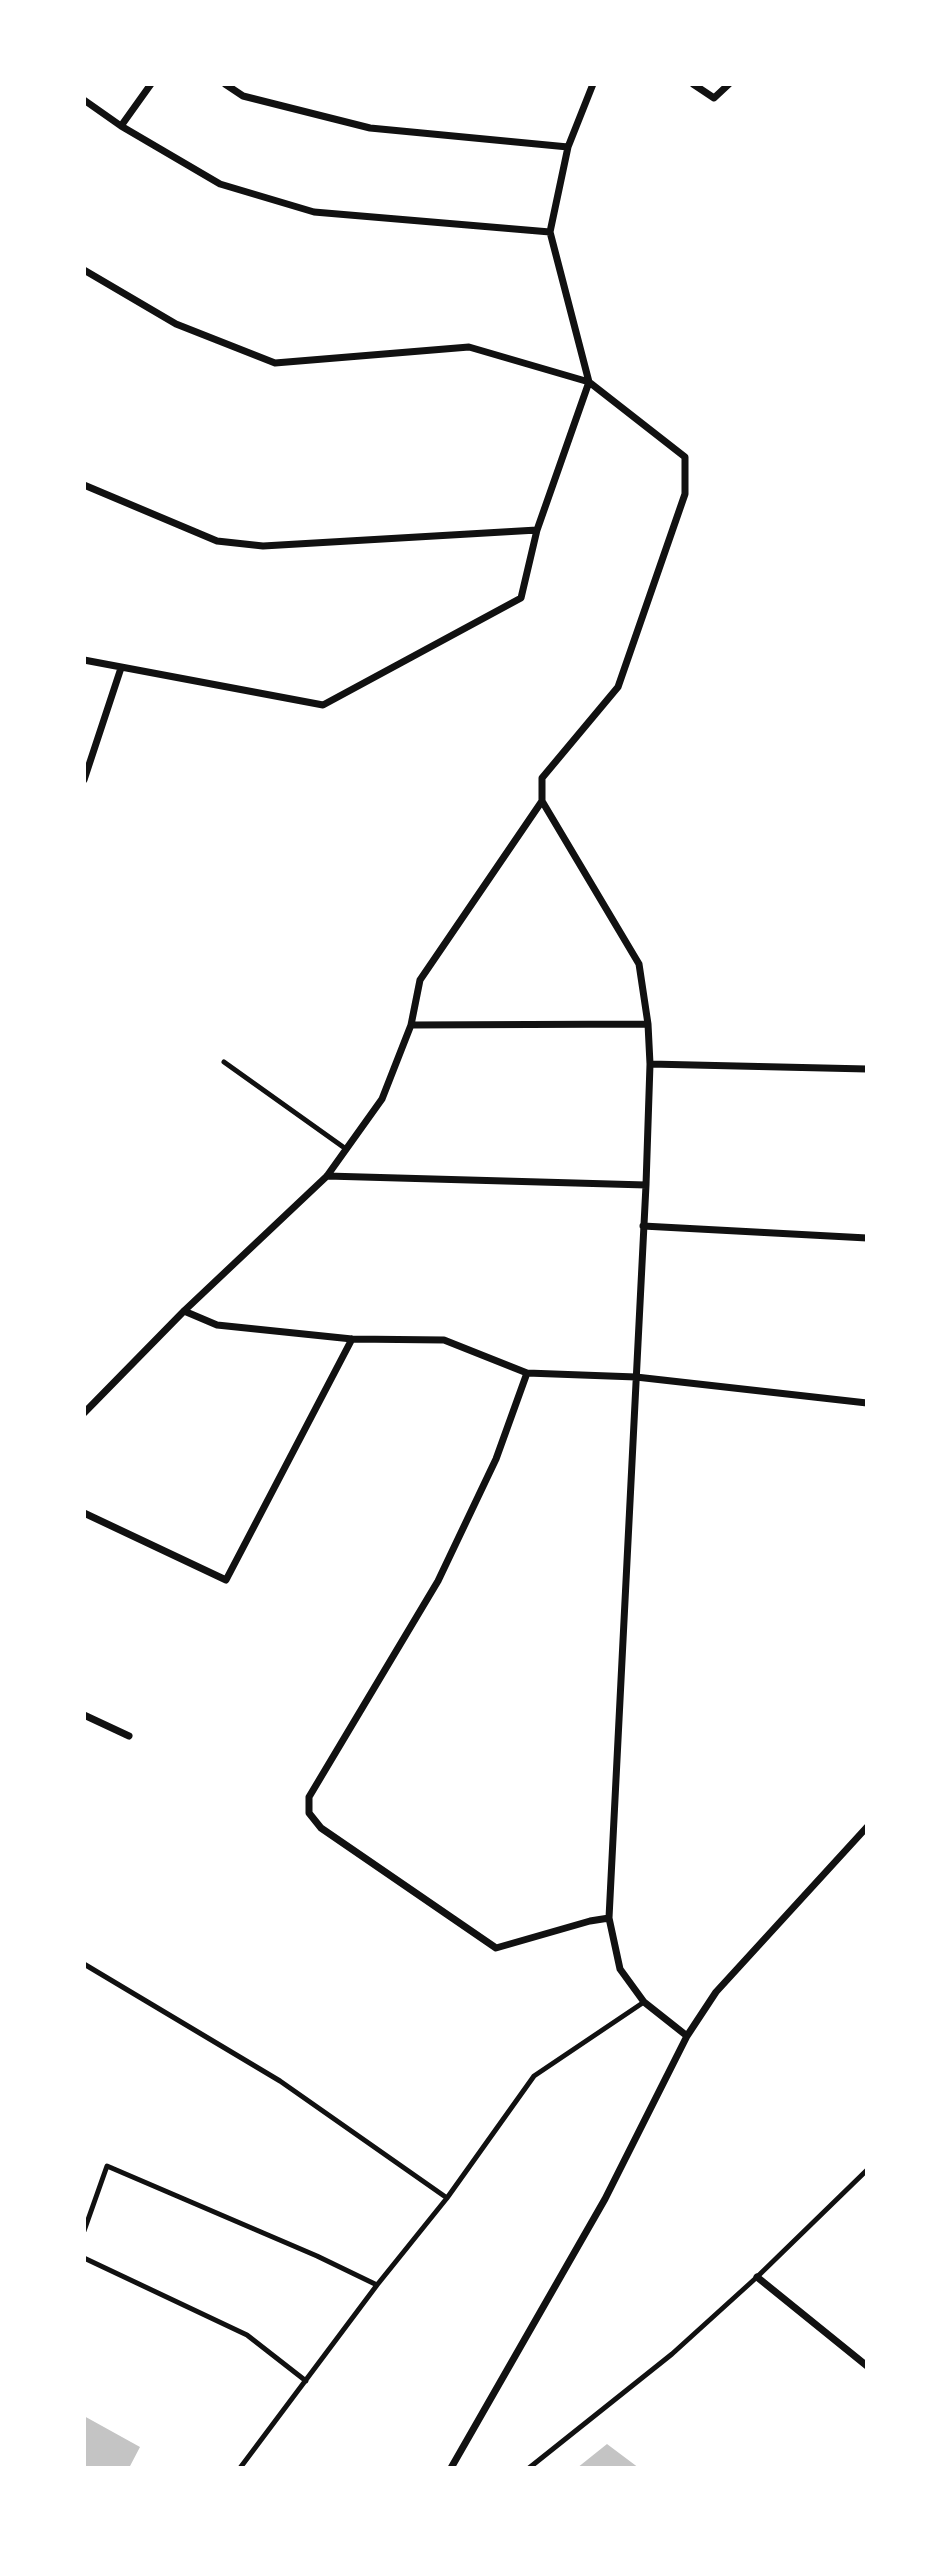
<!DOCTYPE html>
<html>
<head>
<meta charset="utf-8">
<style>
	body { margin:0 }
	#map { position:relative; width:951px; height:2552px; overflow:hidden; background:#fff; font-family:"Roboto Serif",serif }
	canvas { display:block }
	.frame { position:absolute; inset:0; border:86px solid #fff; pointer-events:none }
</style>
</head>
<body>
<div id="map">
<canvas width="951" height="2552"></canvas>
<div class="frame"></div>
</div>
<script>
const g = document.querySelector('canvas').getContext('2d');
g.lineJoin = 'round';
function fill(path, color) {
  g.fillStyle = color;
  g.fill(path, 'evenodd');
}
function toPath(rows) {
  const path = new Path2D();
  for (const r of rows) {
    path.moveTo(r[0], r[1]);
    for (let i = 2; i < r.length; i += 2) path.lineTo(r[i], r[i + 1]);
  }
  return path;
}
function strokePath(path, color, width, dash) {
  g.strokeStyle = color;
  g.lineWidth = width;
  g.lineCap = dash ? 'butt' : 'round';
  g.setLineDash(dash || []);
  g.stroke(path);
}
const building = toPath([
	[84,2416,140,2447,129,2468,84,2468],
	[607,2444,639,2468,577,2468]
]);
const service = toPath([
	[224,1062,346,1149],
	[84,1964,280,2081,447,2198],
	[84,2231,107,2166,317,2256,377,2285],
	[84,2258,247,2335,306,2381],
	[240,2468,377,2285,447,2198,534,2076,644,2002],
	[529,2468,672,2354,757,2277,867,2170]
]);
const minor = toPath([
	[225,84,243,96,370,128,568,147],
	[693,84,714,98,729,84],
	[84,100,121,126,220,184,314,212,550,232],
	[121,126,151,84],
	[84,270,176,324,275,363,469,347,589,382,685,457,685,494,618,687,542,778,542,801,639,964,648,1024,650,1064,646,1185,609,1918,620,1969,644,2002,687,2036],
	[84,485,217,541,263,546,537,530],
	[84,660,323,705,521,598,537,530,589,382,550,232,568,147,593,84],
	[84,780,121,668],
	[411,1025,648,1024],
	[650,1064,867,1069],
	[327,1176,646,1185],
	[643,1226,867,1238],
	[184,1311,217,1325,352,1339,444,1340,527,1373,636,1377,867,1403],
	[527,1373,496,1459,438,1581,309,1797,309,1813,321,1828,496,1948,590,1921,609,1918],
	[84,1413,184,1311,327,1176,382,1099,411,1025,420,980,542,801],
	[84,1513,226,1580,352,1339],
	[84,1715,129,1736],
	[757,2277,867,2366],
	[451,2468,605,2199,687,2036,716,1992,867,1827]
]);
fill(building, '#c4c4c4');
strokePath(service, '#111', 5);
strokePath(minor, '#111', 7);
</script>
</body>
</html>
